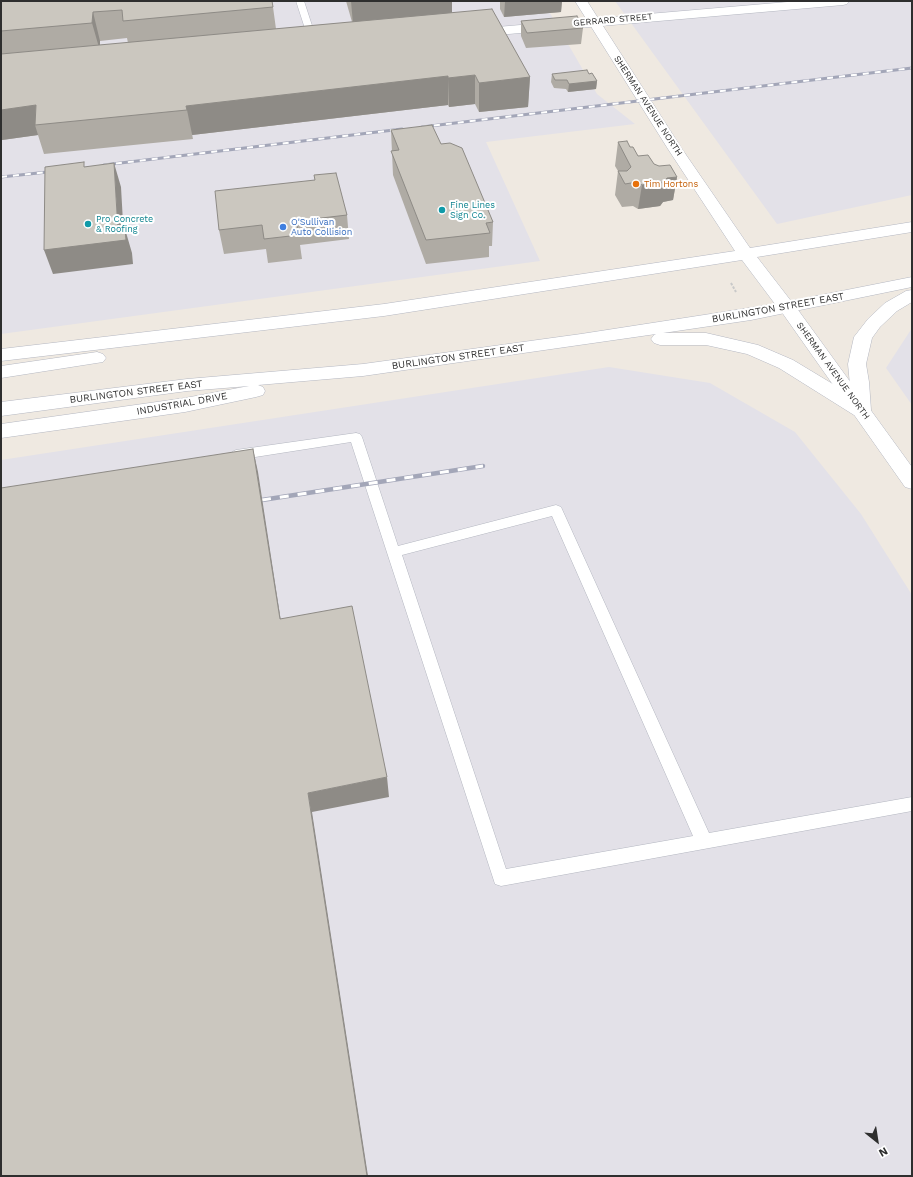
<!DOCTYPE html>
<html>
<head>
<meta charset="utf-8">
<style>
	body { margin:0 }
	#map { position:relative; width:913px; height:1177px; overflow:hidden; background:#efe9e1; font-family:"Work Sans",sans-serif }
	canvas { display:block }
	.frame { position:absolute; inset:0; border:2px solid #2e2e2e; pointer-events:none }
	.north { position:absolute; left:857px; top:1121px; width:40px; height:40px; -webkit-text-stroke:3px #fff; paint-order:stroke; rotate:150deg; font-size:11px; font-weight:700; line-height:16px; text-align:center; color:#2e2e2e }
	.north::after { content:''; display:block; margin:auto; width:14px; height:18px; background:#2e2e2e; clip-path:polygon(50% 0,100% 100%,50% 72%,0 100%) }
</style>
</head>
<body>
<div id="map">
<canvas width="913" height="1177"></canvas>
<div class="frame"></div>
<div class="north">N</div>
</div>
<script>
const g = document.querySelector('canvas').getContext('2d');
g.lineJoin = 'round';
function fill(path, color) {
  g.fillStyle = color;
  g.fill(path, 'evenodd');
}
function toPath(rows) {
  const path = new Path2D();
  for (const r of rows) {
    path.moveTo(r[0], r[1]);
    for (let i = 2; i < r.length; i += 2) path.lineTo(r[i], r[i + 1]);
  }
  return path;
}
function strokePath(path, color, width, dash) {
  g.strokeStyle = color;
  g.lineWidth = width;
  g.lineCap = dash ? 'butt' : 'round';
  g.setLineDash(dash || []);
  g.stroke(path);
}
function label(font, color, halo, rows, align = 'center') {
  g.font = font + ' "Work Sans",sans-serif';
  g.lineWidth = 4;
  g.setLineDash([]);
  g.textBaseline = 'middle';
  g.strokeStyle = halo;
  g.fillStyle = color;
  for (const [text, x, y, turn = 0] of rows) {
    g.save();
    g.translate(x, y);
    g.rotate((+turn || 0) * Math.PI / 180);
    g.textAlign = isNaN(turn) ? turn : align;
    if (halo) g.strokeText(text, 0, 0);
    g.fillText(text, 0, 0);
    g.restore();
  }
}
const industrial = toPath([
	[1,1,543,1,597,94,635,124,486,142,540,261,1,334],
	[615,1,912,1,912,195,777,224],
	[912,328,912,405,886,368],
	[609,367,710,383,795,432,861,514,912,595,912,1176,1,1176,1,460]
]);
const path = toPath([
	[731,283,736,292]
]);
const lane = toPath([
	[296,1,304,1,318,44,317,46,314,47,310,44,296,1],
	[356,433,360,434,362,437,398,546,556,505,561,507,709,833,912,797,912,811,501,886,495,884,351,442,236,460,232,458,230,455,232,452,236,450,356,433],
	[552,516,693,836,506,869,402,555,552,516]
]);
const street = toPath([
	[799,1,849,1,847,4,843,5,474,37,469,36,467,33,469,30,474,29,799,1],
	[787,302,793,303,912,467,912,489,905,487,781,311,778,307,781,303,787,302]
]);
const secondary = toPath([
	[575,1,587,1,682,149,750,248,912,222,912,232,757,257,791,301,912,277,912,287,751,320,663,333,706,333,758,345,793,360,851,395,848,364,854,337,868,319,885,303,906,291,912,290,912,302,897,311,880,327,872,338,866,364,869,382,871,410,868,415,861,417,854,415,779,368,747,354,706,345,660,345,654,343,651,339,654,335,656,334,363,376,258,385,263,387,265,391,263,395,256,397,185,412,1,438,1,424,185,398,249,386,187,391,1,416,1,402,187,379,363,364,581,334,775,304,742,260,384,316,1,361,1,349,384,304,735,251,668,149,575,1],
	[97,352,103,354,106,358,103,362,1,378,1,366,97,352]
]);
const railFar1 = toPath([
	[422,127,912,68],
	[104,165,402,129],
	[1,177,57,171]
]);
const rail = toPath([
	[262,500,483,466]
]);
const wall = toPath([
	[1,1,273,7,276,29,352,22,346,1,452,1,452,13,530,77,528,107,479,112,475,104,449,107,448,105,192,135,193,139,44,154,38,135,2,140,1,136],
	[127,38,128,43,100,45,100,41],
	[500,1,562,1,561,12,504,17,500,9],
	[521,21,583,28,581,44,526,48,521,36],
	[552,74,589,74,597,81,596,89,568,92,566,89,554,88,551,82],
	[391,130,441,144,493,222,492,246,489,246,489,257,426,264,393,175],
	[618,142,630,147,638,156,677,177,673,200,663,202,660,206,638,209,633,206,622,207,615,195,618,171,615,166],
	[314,175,347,215,349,239,300,245,302,259,268,263,266,249,224,254,219,230,315,180]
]);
const shadedWall = toPath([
	[351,1,452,1,452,15,353,24],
	[516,1,562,1,561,12,504,17,505,2],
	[93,12,100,41,100,51,92,23],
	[475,75,475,104,449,107,448,78],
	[448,76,448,105,192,135,193,139,187,110,186,106],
	[530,77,528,107,479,112,479,83],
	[597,81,596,89,568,92,569,84],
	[36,105,35,125,38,135,2,140,1,136,1,110],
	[114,163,121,187,124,240,125,229,132,253,133,264,53,274,44,250,118,230],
	[677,177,673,200,663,202,660,206,638,209,642,185,667,178],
	[253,449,258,472,284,641,280,619],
	[387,777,389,797,312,812,368,1176,367,1176,308,793]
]);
const building = toPath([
	[1,1,272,1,273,7,123,21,122,10,93,12,92,23,1,31,1,1],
	[504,1,516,1,505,2,504,1],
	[492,9,530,77,479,83,475,75,448,78,448,76,186,106,187,110,35,125,36,105,1,110,1,54,492,9],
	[577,16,583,28,527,33,521,21,577,16],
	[587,70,589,74,592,73,597,81,569,84,567,80,555,80,552,74,587,70],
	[432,125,441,144,450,143,462,148,493,222,486,223,490,233,426,240,391,151,399,150,391,130,432,125],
	[627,141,630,147,633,147,638,156,648,155,654,164,659,166,670,165,677,177,667,178,664,182,642,185,637,182,625,184,618,171,627,171,631,167,618,142,627,141],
	[84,162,84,167,114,163,118,230,125,229,126,240,44,250,45,167,84,162],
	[336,173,347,215,296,221,299,235,264,239,262,225,219,230,215,191,315,180,314,175,336,173],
	[253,449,280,619,352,606,387,777,308,793,367,1176,1,1176,1,488,253,449]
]);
const markers = [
	[636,184,4,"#e8710a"],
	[442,210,4,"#0f9aa8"],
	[88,224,4,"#0f9aa8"],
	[283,227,4,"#3f7fe0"]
];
const farStreetnames = [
	["GERRARD STREET",613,20,-5],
	["SHERMAN AVENUE NORTH",648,106,57],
	["SHERMAN AVENUE NORTH",833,371,54]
];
const farFoodnames = [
	["Tim Hortons",644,184]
];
const farCulturenames = [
	["Fine Lines",450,205],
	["Sign Co.",450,215],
	["Pro Concrete",96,219],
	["& Roofing",96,229]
];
const farShopnames = [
	["O'Sullivan",291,222],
	["Auto Collision",291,232]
];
const streetNames = [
	["BURLINGTON STREET EAST",778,308,-10],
	["BURLINGTON STREET EAST",458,357,-8],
	["BURLINGTON STREET EAST",136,392,-7],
	["INDUSTRIAL DRIVE",182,404,-10]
];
fill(industrial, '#e3e1e8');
strokePath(lane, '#b4b7c1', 1);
strokePath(street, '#b4b7c1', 1);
strokePath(secondary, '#b4b7c1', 1);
strokePath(path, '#c9c9c9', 2, [2.5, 1.5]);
fill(lane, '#fff');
fill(street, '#fff');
fill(secondary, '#fff');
strokePath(railFar1, '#a3a6b8', 3);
strokePath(rail, '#a3a6b8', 4.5);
strokePath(railFar1, '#fff', 2, [6]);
strokePath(rail, '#fff', 3, [9]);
fill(wall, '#afaba4');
fill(shadedWall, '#8e8b86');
fill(building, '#cbc7bf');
strokePath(building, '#8e8b86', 1);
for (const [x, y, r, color] of markers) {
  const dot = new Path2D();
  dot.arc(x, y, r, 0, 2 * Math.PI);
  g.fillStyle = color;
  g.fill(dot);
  strokePath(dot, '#fff', 1.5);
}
label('9px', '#2e2e2e', '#fff', farStreetnames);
label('9px', '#c56008', '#fff', farFoodnames, 'left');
label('9px', '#0d838f', '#fff', farCulturenames, 'left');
label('9px', '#366cbe', '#fff', farShopnames, 'left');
label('10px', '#2e2e2e', '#fff', streetNames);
</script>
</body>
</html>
